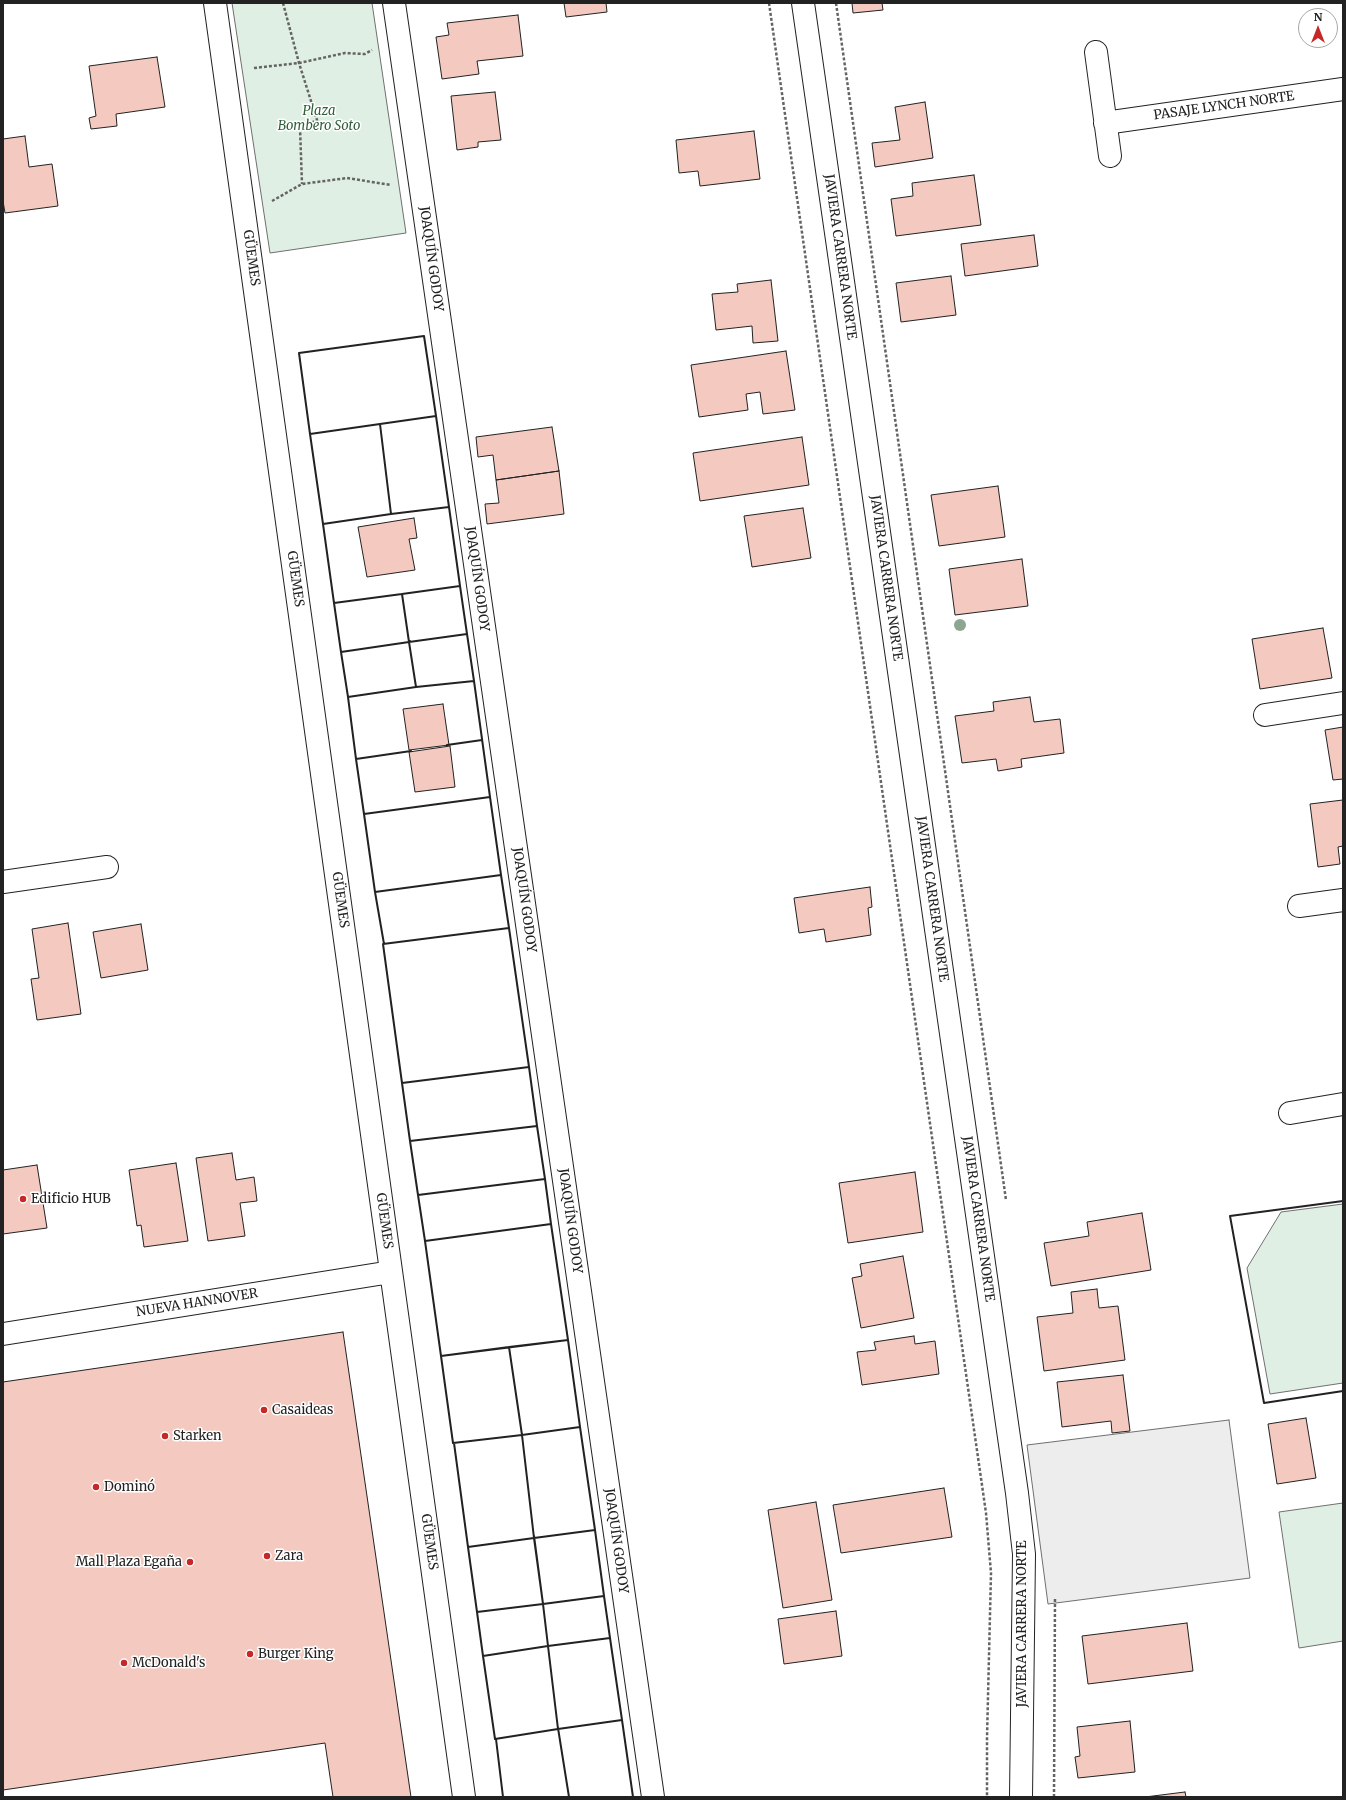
<!DOCTYPE html>
<html>
<head>
<meta charset="utf-8">
<style>
	body { margin:0 }
	#map { position:relative; width:1346px; height:1800px; overflow:hidden; background:#fff; font-family:Merriweather,serif }
	canvas { display:block }
	.frame { position:absolute; inset:0; border:4px solid #222; pointer-events:none }
	.north { position:absolute; left:1298px; top:8px; width:40px; height:40px; box-sizing:border-box; background:#fff; border:1px solid #a7a7a7; border-radius:50%; rotate:0deg; font-size:11px; font-weight:700; line-height:16px; text-align:center; color:#222 }
	.north::after { content:''; display:block; margin:auto; width:14px; height:18px; background:#c62828; clip-path:polygon(50% 0,100% 100%,50% 72%,0 100%) }
</style>
</head>
<body>
<div id="map">
<canvas width="1346" height="1800"></canvas>
<div class="frame"></div>
<div class="north">N</div>
</div>
<script>
const g = document.querySelector('canvas').getContext('2d');
g.lineJoin = 'round';
function fill(path, color) {
  g.fillStyle = color;
  g.fill(path, 'evenodd');
}
function toPath(rows) {
  const path = new Path2D();
  for (const r of rows) {
    path.moveTo(r[0], r[1]);
    for (let i = 2; i < r.length; i += 2) path.lineTo(r[i], r[i + 1]);
  }
  return path;
}
function strokePath(path, color, width, dash) {
  g.strokeStyle = color;
  g.lineWidth = width;
  g.lineCap = dash ? 'butt' : 'round';
  g.setLineDash(dash || []);
  g.stroke(path);
}
function label(font, color, halo, rows, align = 'center') {
  g.font = font + ' Merriweather,serif';
  g.lineWidth = 3;
  g.setLineDash([]);
  g.textBaseline = 'middle';
  g.strokeStyle = halo;
  g.fillStyle = color;
  for (const [text, x, y, turn = 0] of rows) {
    g.save();
    g.translate(x, y);
    g.rotate((+turn || 0) * Math.PI / 180);
    g.textAlign = isNaN(turn) ? turn : align;
    if (halo) g.strokeText(text, 0, 0);
    g.fillText(text, 0, 0);
    g.restore();
  }
}
const green = toPath([
	[232,3,372,3,406,233,270,253,232,3],
	[1343,1204,1343,1383,1270,1394,1247,1268,1281,1212,1343,1204],
	[1343,1503,1343,1641,1299,1648,1279,1512,1343,1503]
]);
const parking = toPath([
	[1229,1420,1250,1578,1048,1604,1027,1445,1229,1420]
]);
const building = toPath([
	[564,3,606,3,607,12,566,17,564,3],
	[852,3,882,3,883,10,853,13,852,3],
	[518,15,523,56,477,61,479,74,442,79,436,37,449,35,447,23,518,15],
	[157,57,165,107,116,114,117,126,91,129,89,118,96,116,89,66,157,57],
	[495,92,501,140,478,142,478,147,457,150,451,96,495,92],
	[925,102,933,158,875,167,872,143,900,140,895,107,925,102],
	[754,131,760,179,700,186,698,171,679,173,676,140,754,131],
	[25,136,29,167,52,164,58,206,5,213,3,201,3,139,25,136],
	[974,175,981,225,896,236,891,199,913,196,912,183,974,175],
	[1034,235,1038,266,965,276,961,244,1034,235],
	[951,276,956,315,901,322,896,283,951,276],
	[771,280,778,341,753,343,752,326,716,330,712,294,738,292,737,284,771,280],
	[786,351,795,410,763,414,760,392,746,394,748,410,699,417,691,365,786,351],
	[552,427,559,471,496,480,493,455,478,457,476,437,552,427],
	[802,437,809,485,700,501,693,453,802,437],
	[559,471,564,514,487,524,485,504,499,503,496,480,559,471],
	[998,486,1005,537,939,546,931,495,998,486],
	[803,508,811,558,752,567,744,516,803,508],
	[414,518,417,538,409,539,415,570,367,577,358,527,414,518],
	[1022,559,1028,606,955,615,949,569,1022,559],
	[1323,628,1332,678,1260,689,1252,639,1323,628],
	[1030,697,1034,722,1060,719,1064,753,1021,759,1022,767,998,771,996,759,962,763,955,716,994,711,993,702,1030,697],
	[443,704,449,745,409,750,403,709,443,704],
	[1343,727,1343,779,1333,780,1325,730,1343,727],
	[450,746,455,787,415,792,409,752,450,746],
	[1343,800,1343,846,1338,847,1340,864,1318,867,1310,804,1343,800],
	[870,887,872,907,868,908,871,935,826,942,824,929,799,933,794,898,870,887],
	[68,923,81,1014,37,1020,31,979,39,978,32,929,68,923],
	[141,924,148,970,101,978,93,932,141,924],
	[232,1153,236,1180,254,1177,257,1201,240,1203,245,1236,208,1241,196,1158,232,1153],
	[176,1163,188,1241,144,1247,141,1225,137,1226,129,1170,176,1163],
	[37,1165,47,1228,3,1234,3,1170,37,1165],
	[915,1172,923,1232,848,1243,839,1183,915,1172],
	[1142,1213,1151,1270,1051,1286,1044,1243,1089,1236,1087,1222,1142,1213],
	[903,1256,914,1318,861,1328,852,1278,862,1276,860,1264,903,1256],
	[1097,1289,1099,1308,1118,1306,1125,1360,1044,1371,1037,1317,1073,1313,1071,1292,1097,1289],
	[343,1332,411,1797,333,1797,325,1743,3,1790,3,1382,343,1332],
	[914,1336,915,1344,935,1341,939,1374,862,1385,857,1352,876,1350,874,1342,914,1336],
	[1123,1375,1130,1431,1112,1433,1111,1421,1062,1427,1057,1382,1123,1375],
	[1306,1418,1316,1478,1277,1484,1268,1424,1306,1418],
	[944,1488,952,1537,841,1553,833,1505,944,1488],
	[816,1502,832,1600,783,1608,768,1510,816,1502],
	[836,1611,842,1656,784,1664,778,1619,836,1611],
	[1187,1623,1193,1671,1088,1684,1082,1636,1187,1623],
	[1130,1721,1135,1772,1078,1778,1075,1757,1080,1756,1077,1727,1130,1721],
	[1185,1792,1186,1797,1145,1797,1185,1792]
]);
const path = toPath([
	[283,3,299,63,317,120,300,128,302,184],
	[769,3,986,1513,991,1573,987,1738,987,1797],
	[836,3,1006,1200],
	[254,68,299,63,345,53,365,54,372,50],
	[272,201,302,184,347,178,391,185],
	[1054,1797,1055,1598]
]);
const minor = toPath([
	[215,3,464,1797],
	[394,3,653,1797],
	[1096,52,1110,156],
	[1105,123,1343,89],
	[1265,715,1343,703],
	[3,882,107,867],
	[1299,906,1343,900],
	[1290,1113,1343,1104],
	[3,1334,391,1272]
]);
const tertiary = toPath([
	[803,3,1017,1493,1024,1554,1021,1797]
]);
const wall = toPath([
	[380,424,310,434,323,524,391,514],
	[310,434,299,353,424,336,436,416,449,507,391,514,380,424,436,416],
	[449,507,460,586],
	[323,524,334,603],
	[402,594,409,642,467,634,460,586,402,594,334,603,341,652,409,642],
	[410,641,409,642,416,687],
	[341,652,348,697,416,687,474,681,467,634,466,634],
	[348,697,356,759],
	[447,745,482,740],
	[411,751,356,759,364,814,490,797,474,681],
	[364,814,375,892,501,875,490,797],
	[501,875,509,928],
	[375,892,384,944],
	[509,928,529,1067,402,1083,383,944,509,928],
	[529,1067,537,1126,410,1141,402,1083,529,1067],
	[537,1126,545,1179,418,1195,410,1141,537,1126],
	[545,1179,551,1224,425,1241,418,1195,545,1179],
	[1343,1201,1230,1216,1264,1403,1343,1391],
	[551,1224,568,1340,441,1356,425,1241,551,1224],
	[568,1340,580,1427,522,1435,509,1347,568,1340],
	[522,1435,580,1427,595,1530,534,1538,522,1435,509,1347,441,1356,453,1443,522,1435],
	[454,1443,468,1547,534,1538],
	[534,1536,543,1604,604,1596,595,1530,594,1530],
	[534,1538,543,1604,477,1612,468,1547,534,1538],
	[604,1596,610,1638,548,1646,543,1604,604,1596],
	[543,1604,548,1646,483,1656,477,1612,543,1604],
	[610,1638,622,1720,558,1729,548,1646,610,1638],
	[548,1646,558,1729,495,1739,483,1656,548,1646],
	[622,1720,633,1797],
	[558,1728,569,1797],
	[496,1739,503,1797]
]);
const trees = [
	[960,625]
];
const markers = [
	[23,1199,4,"#c62828"],
	[264,1410,4,"#c62828"],
	[165,1436,4,"#c62828"],
	[96,1487,4,"#c62828"],
	[267,1556,4,"#c62828"],
	[190,1562,4,"#c62828"],
	[250,1654,4,"#c62828"],
	[124,1663,4,"#c62828"]
];
const streetNames = [
	["PASAJE LYNCH NORTE",1224,106,-8],
	["JAVIERA CARRERA NORTE",840,257,82],
	["GÜEMES",251,258,82],
	["JOAQUÍN GODOY",431,259,82],
	["JAVIERA CARRERA NORTE",886,578,82],
	["GÜEMES",295,579,82],
	["JOAQUÍN GODOY",477,579,82],
	["JAVIERA CARRERA NORTE",932,899,82],
	["GÜEMES",340,900,82],
	["JOAQUÍN GODOY",524,900,82],
	["JAVIERA CARRERA NORTE",978,1219,82],
	["GÜEMES",384,1221,82],
	["JOAQUÍN GODOY",570,1221,82],
	["NUEVA HANNOVER",197,1303,-9],
	["JOAQUÍN GODOY",616,1541,82],
	["GÜEMES",429,1542,82],
	["JAVIERA CARRERA NORTE",1022,1624,-90]
];
const parkNames = [
	["Plaza",319,111],
	["Bombero Soto",319,126]
];
const poiNames = [
	["Edificio HUB",31,1199],
	["Casaideas",272,1410],
	["Starken",173,1436],
	["Dominó",104,1487],
	["Zara",275,1556],
	["Mall Plaza Egaña",182,1562,"right"],
	["Burger King",258,1654],
	["McDonald's",132,1663]
];
fill(green, '#e0efe3');
strokePath(green, '#6f6f6f', 1);
fill(parking, '#ededed');
strokePath(parking, '#6f6f6f', 1);
fill(building, '#f3c9c0');
strokePath(building, '#222', 1);
strokePath(minor, '#222', 24);
strokePath(tertiary, '#222', 24);
strokePath(path, '#646464', 2.5, [3, 2]);
strokePath(minor, '#fff', 22);
strokePath(tertiary, '#fff', 22);
strokePath(wall, '#222', 2);
g.fillStyle = '#8da692';
for (const [x, y] of trees) {
  g.beginPath();
  g.arc(x, y, 6, 0, 2 * Math.PI);
  g.fill();
}
for (const [x, y, r, color] of markers) {
  const dot = new Path2D();
  dot.arc(x, y, r, 0, 2 * Math.PI);
  g.fillStyle = color;
  g.fill(dot);
  strokePath(dot, '#fff', 1.5);
}
label('13px', '#222', '#fff', streetNames);
label('italic 13px', '#2f5e38', '#fff', parkNames);
label('13px', '#222', '#fff', poiNames, 'left');
</script>
</body>
</html>
